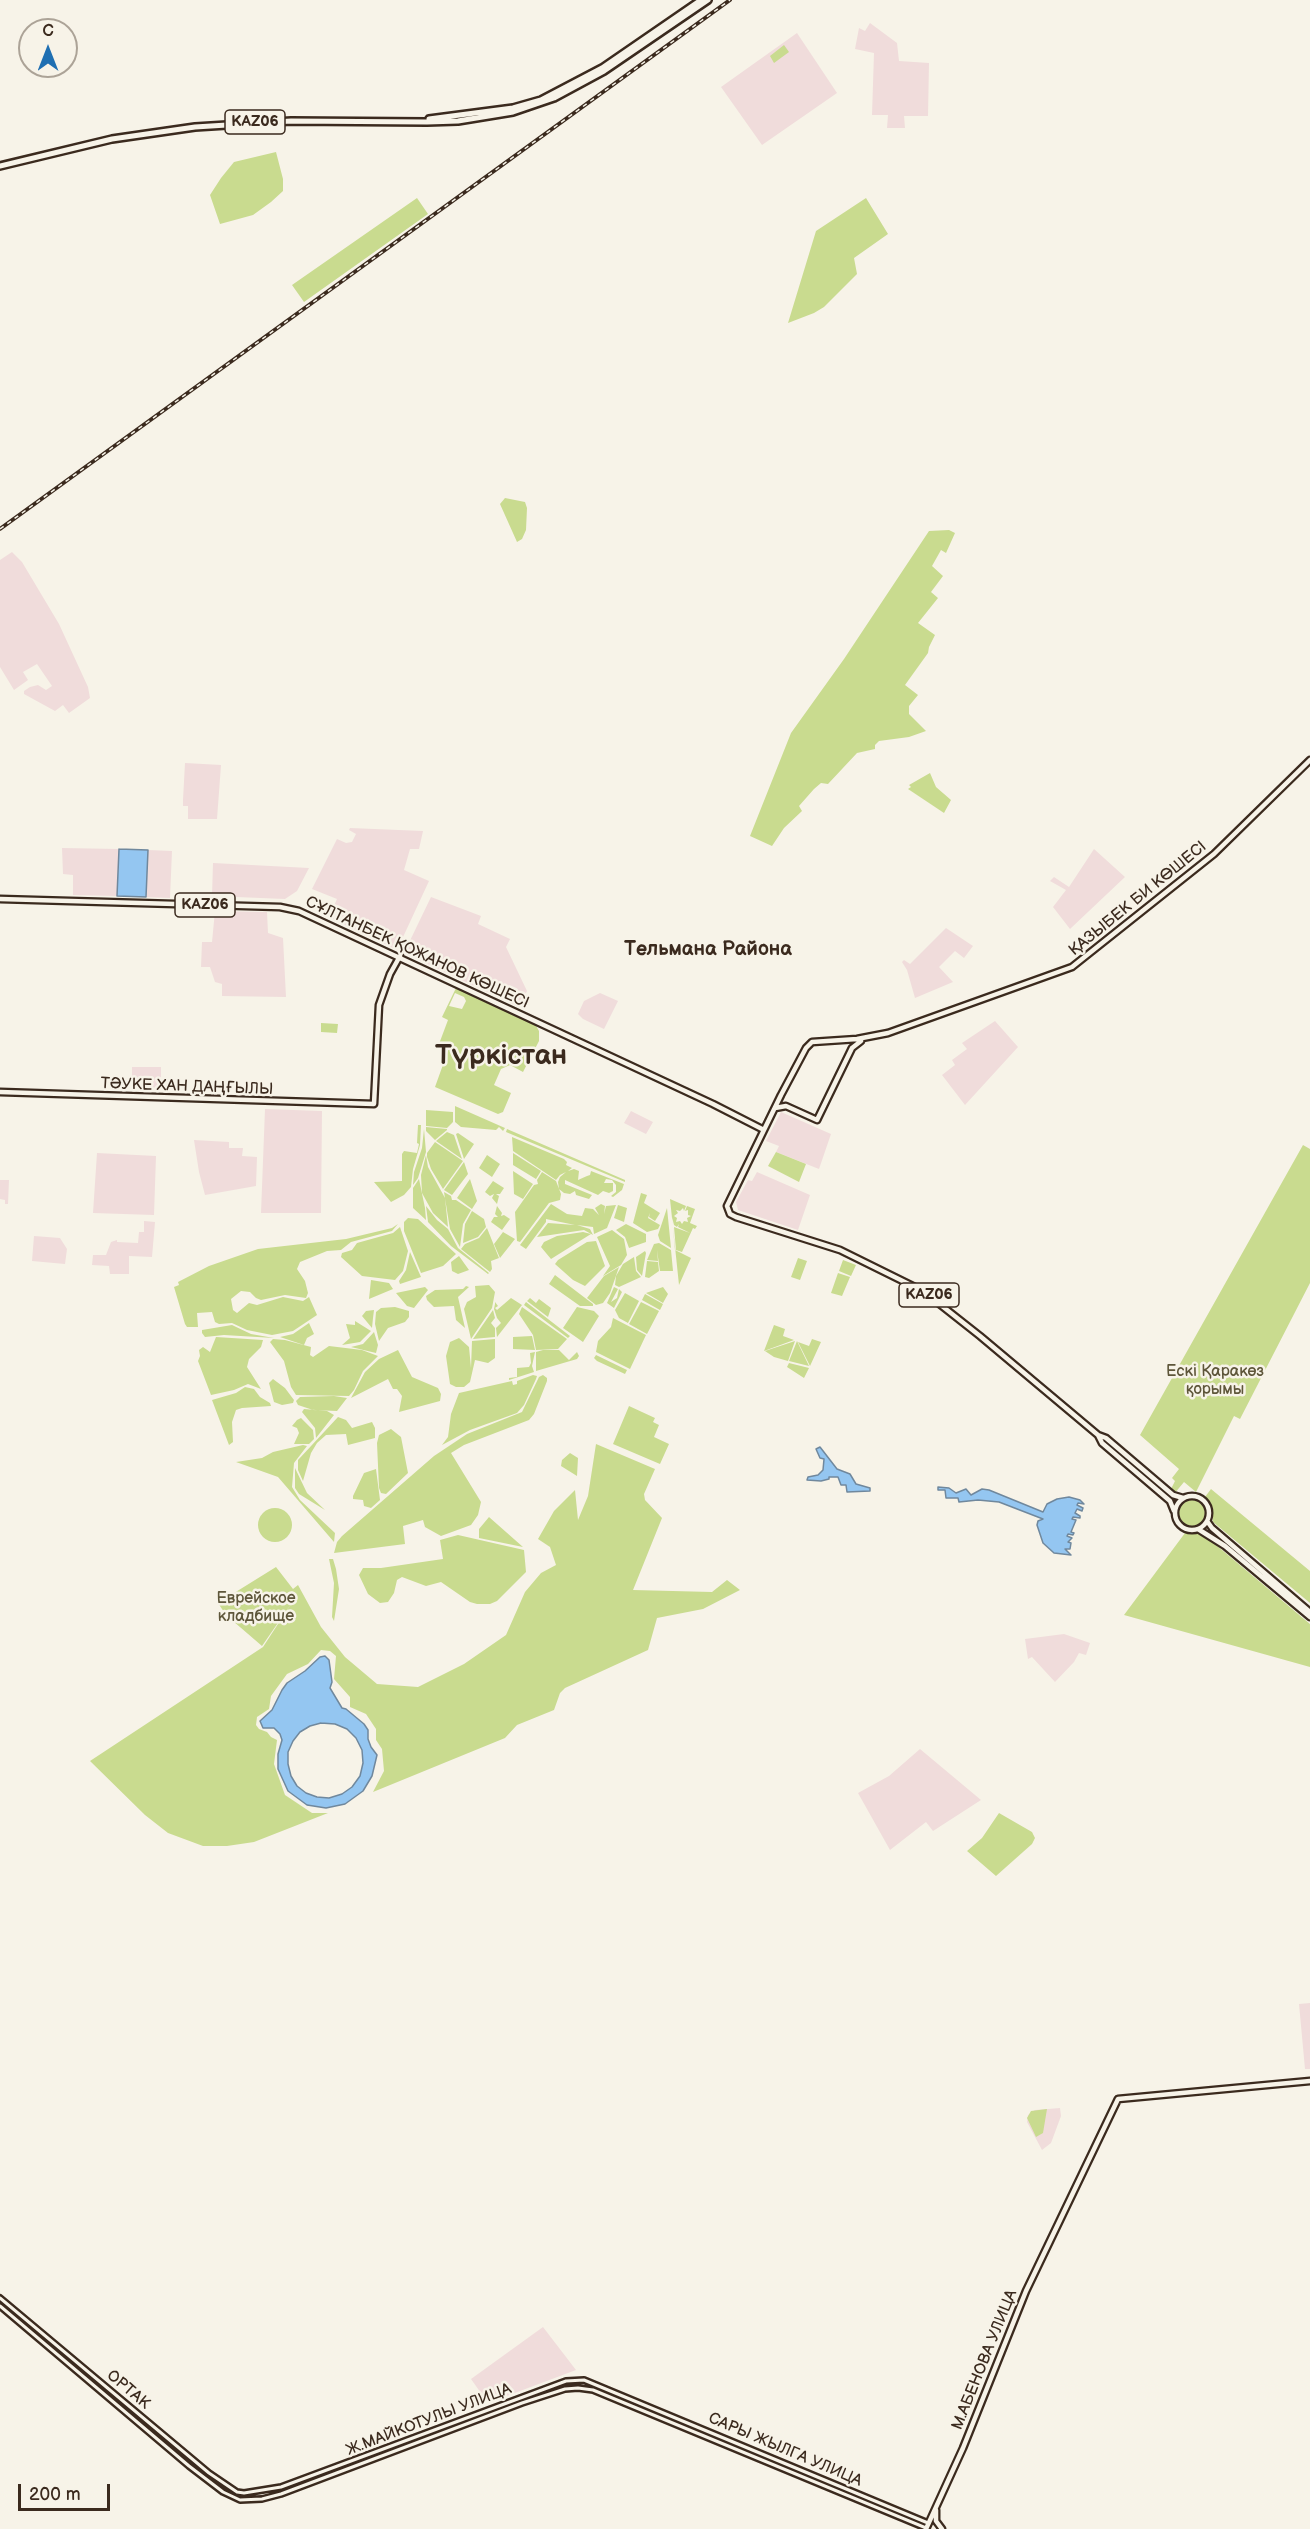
<!DOCTYPE html>
<html>
<head>
<meta charset="utf-8">
<style>
	body { margin:0 }
	#map { position:relative; width:1310px; height:2529px; overflow:hidden; background:#f7f3e8; font-family:"Balsamiq Sans",sans-serif }
	canvas { display:block }
	.north { position:absolute; left:18px; top:18px; width:60px; height:60px; box-sizing:border-box; background:#f7f3e8; border:2px solid #aca397; border-radius:50%; rotate:0deg; font-size:16px; font-weight:700; line-height:24px; text-align:center; color:#3b2a1e }
	.north::after { content:''; display:block; margin:auto; width:21px; height:27px; background:#1f6fb2; clip-path:polygon(50% 0,100% 100%,50% 72%,0 100%) }
	.scale { position:absolute; left:18px; top:2484px; width:92px; height:27px; box-sizing:border-box; border:3px solid #3b2a1e; border-top:0; padding-left:8px; font-size:18px; line-height:21px; white-space:nowrap; color:#3b2a1e; -webkit-text-stroke:4px #f7f3e8; paint-order:stroke }
</style>
</head>
<body>
<div id="map">
<canvas width="1310" height="2529"></canvas>
<div class="north">С</div>
<div class="scale">200 m</div>
</div>
<script>
const g = document.querySelector('canvas').getContext('2d');
g.lineJoin = 'round';
function fill(path, color) {
  g.fillStyle = color;
  g.fill(path, 'evenodd');
}
function toPath(rows) {
  const path = new Path2D();
  for (const r of rows) {
    if (r.length === 3) {
      path.moveTo(r[0] + r[2], r[1]);
      path.arc(r[0], r[1], r[2], 0, 2 * Math.PI);
      continue;
    }
    path.moveTo(r[0], r[1]);
    for (let i = 2; i < r.length; i += 2) path.lineTo(r[i], r[i + 1]);
  }
  return path;
}
function strokePath(path, color, width, dash) {
  g.strokeStyle = color;
  g.lineWidth = width;
  g.lineCap = dash ? 'butt' : 'round';
  g.setLineDash(dash || []);
  g.stroke(path);
}
function label(font, color, halo, rows, align = 'center') {
  g.font = font + ' "Balsamiq Sans",sans-serif';
  g.lineWidth = 5;
  g.setLineDash([]);
  g.textBaseline = 'middle';
  g.strokeStyle = halo;
  g.fillStyle = color;
  for (const [text, x, y, turn = 0] of rows) {
    g.save();
    g.translate(x, y);
    g.rotate((+turn || 0) * Math.PI / 180);
    g.textAlign = isNaN(turn) ? turn : align;
    if (halo) g.strokeText(text, 0, 0);
    g.fillText(text, 0, 0);
    g.restore();
  }
}
const built = toPath([
	[870,23,897,43,899,61,929,63,928,116,904,116,905,128,887,128,888,115,872,115,874,53,855,49,859,28,865,31],
	[797,33,837,93,762,145,721,87],
	[12,552,22,562,59,624,88,687,90,698,69,713,63,705,55,711,24,694,24,691,30,687,38,685,46,690,52,686,37,664,23,672,28,680,14,690,0,667,0,560],
	[185,763,221,765,217,819,188,819,188,806,183,806,183,800],
	[350,828,423,831,419,849,410,849,404,870,429,881,397,950,329,917,337,899,312,889,337,839,346,843,352,842,356,834,349,830],
	[62,848,119,849,117,896,73,895,73,875,63,874],
	[1094,849,1125,877,1070,929,1053,907,1066,890,1050,881,1054,877,1069,887],
	[148,850,172,851,170,898,146,897],
	[213,863,309,868,297,891,285,899,212,896],
	[431,897,481,916,478,924,510,939,506,947,527,991,519,1007,404,953],
	[215,911,267,912,268,933,283,938,286,997,222,996,222,984,215,982,210,967,201,967,202,942,212,942],
	[946,928,973,946,964,958,955,951,939,967,953,982,915,998,907,970,902,962,904,960,910,964],
	[600,993,618,1001,604,1029,583,1019,578,1014,584,1001],
	[995,1021,1018,1047,965,1105,942,1075,955,1065,952,1060,967,1049,962,1043],
	[132,1067,161,1067,161,1088,132,1087],
	[265,1109,322,1111,321,1213,261,1213],
	[631,1111,653,1122,646,1134,624,1123],
	[781,1112,831,1134,819,1169,776,1152,779,1146,766,1141],
	[194,1140,229,1142,229,1148,243,1148,242,1156,257,1157,256,1186,205,1195,199,1172],
	[97,1153,156,1156,154,1215,93,1213],
	[757,1172,810,1195,798,1230,738,1210,736,1202,748,1180,752,1181],
	[0,1180,9,1180,8,1204,5,1204,5,1200,0,1199],
	[144,1221,155,1222,152,1257,129,1256,129,1274,110,1274,109,1266,92,1265,93,1255,106,1255,111,1242,117,1240,117,1242,138,1243,139,1232,144,1232],
	[34,1236,60,1238,67,1249,65,1264,32,1261],
	[1064,1634,1090,1643,1086,1655,1079,1653,1074,1662,1055,1682,1032,1657,1028,1659,1025,1639],
	[920,1749,981,1800,933,1831,926,1822,890,1850,858,1793,889,1776],
	[1310,2003,1310,2069,1305,2069,1299,2004],
	[1060,2108,1061,2116,1051,2143,1042,2150,1027,2122,1028,2115,1035,2110],
	[543,2327,576,2370,488,2403,471,2379]
]);
const green = toPath([
	[784,45,789,52,774,63,770,56],
	[276,152,283,179,283,191,271,202,253,215,220,224,210,195,221,178,234,162],
	[417,198,428,214,304,302,292,285],
	[866,198,888,234,854,258,857,274,824,307,814,313,788,323,816,231],
	[505,498,525,502,527,508,526,530,522,539,517,542,500,504],
	[949,530,955,533,946,553,941,550,932,566,943,576,931,592,938,598,918,623,935,635,929,647,928,653,905,685,918,695,909,706,909,714,926,731,909,737,879,741,875,745,875,749,857,753,828,784,821,783,814,789,799,806,802,811,784,828,772,846,750,836,791,733,844,659,929,531],
	[930,773,936,787,951,800,944,813,908,789,911,787,909,785],
	[456,988,535,1024,539,1031,539,1041,523,1072,510,1065,501,1069,494,1085,511,1093,503,1112,498,1114,435,1087,449,1048,439,1044,448,1020,442,1017],
	[455,993,464,997,466,1001,462,1009,449,1006],
	[321,1023,338,1024,337,1033,321,1032],
	[455,1106,505,1128,503,1131,499,1127,496,1130,461,1127,455,1122],
	[426,1110,453,1112,453,1122,447,1128,426,1126],
	[418,1125,421,1125,420,1145,413,1169,411,1187,404,1195,391,1202,374,1182,402,1181,402,1154,404,1151,417,1153,419,1144,417,1143],
	[426,1127,447,1129,447,1130,435,1140,426,1131],
	[424,1129,426,1152,418,1178,413,1185,414,1172,422,1148],
	[507,1129,625,1180,625,1182,506,1132],
	[447,1132,454,1135,462,1159,436,1141],
	[458,1133,474,1144,464,1159,456,1134],
	[512,1137,564,1159,567,1162,566,1165,572,1168,568,1171,574,1169,579,1171,578,1180,587,1176,592,1183,587,1176,590,1175,591,1171,624,1184,622,1190,613,1197,611,1196,616,1192,616,1185,612,1180,606,1179,604,1183,613,1183,613,1191,609,1193,603,1191,598,1195,565,1180,565,1184,592,1195,589,1199,576,1195,575,1191,570,1194,564,1193,559,1189,558,1182,560,1177,566,1172,560,1175,556,1180,513,1151],
	[435,1142,463,1161,443,1189,431,1169,427,1157,427,1153],
	[1303,1145,1310,1149,1310,1283,1240,1419,1234,1416,1196,1492,1184,1482,1174,1494,1170,1491,1175,1481,1172,1478,1179,1469,1140,1435],
	[776,1152,806,1164,799,1182,768,1166],
	[513,1153,541,1171,536,1179,513,1165],
	[426,1155,428,1167,445,1198,448,1227,433,1213,422,1193,421,1175],
	[487,1155,500,1164,492,1177,479,1168],
	[464,1162,468,1174,452,1195,444,1190],
	[513,1171,533,1184,523,1199,514,1194],
	[542,1172,556,1181,561,1194,560,1200,549,1203,520,1242,517,1241,515,1212,534,1185,538,1184,537,1180],
	[419,1179,425,1208,426,1220,413,1208,413,1188],
	[470,1179,477,1201,472,1209,457,1198],
	[493,1181,504,1188,500,1194,496,1194,499,1196,497,1204,492,1198,494,1194,490,1196,485,1192],
	[444,1192,451,1196,452,1200,456,1200,471,1210,463,1224,460,1247,450,1229],
	[641,1193,647,1195,644,1203,660,1213,655,1221,649,1217,650,1213,648,1218,660,1225,658,1229,647,1232,633,1223],
	[670,1199,686,1206,684,1211,683,1208,680,1211,676,1210,678,1213,674,1216,677,1218,676,1222,680,1221,682,1224,684,1221,688,1222,687,1218,691,1216,688,1215,688,1210,685,1211,687,1206,695,1209,690,1223,697,1226,695,1229,693,1228,682,1252,676,1250,674,1227,690,1233,678,1227,679,1224,677,1227,674,1225,672,1217,675,1250,691,1258,679,1285],
	[551,1204,567,1214,582,1216,585,1208,593,1209,599,1215,595,1208,601,1204,605,1206,604,1214,606,1206,616,1205,607,1228,594,1234,593,1227,577,1225,590,1229,593,1235,584,1230,537,1237,548,1223,575,1225,546,1219,546,1222,526,1249,520,1245],
	[618,1205,627,1208,624,1222,614,1218],
	[426,1206,437,1220,448,1229,458,1248,489,1273,488,1274,451,1246,428,1222],
	[497,1206,502,1213,501,1216,504,1215,510,1219,502,1230,491,1222,494,1217,498,1217,495,1214],
	[667,1208,671,1248,660,1241,658,1235],
	[472,1211,484,1219,486,1227,478,1237,463,1243,465,1224],
	[408,1218,418,1219,456,1254,443,1266,421,1273,404,1231,404,1222],
	[398,1224,392,1231,351,1242,341,1250,327,1251,300,1262,297,1269,305,1281,308,1293,306,1298,285,1295,261,1300,256,1298,250,1292,241,1291,231,1299,233,1310,237,1313,249,1303,257,1305,283,1297,303,1301,309,1297,317,1315,293,1331,272,1335,247,1330,232,1323,219,1324,215,1322,212,1312,197,1313,198,1327,187,1327,185,1324,174,1287,179,1285,178,1282,209,1266,258,1249,346,1239,392,1228],
	[626,1224,646,1234,646,1242,629,1248,625,1237,616,1230],
	[400,1227,408,1251,403,1271,395,1280,362,1276,341,1257,342,1253,352,1250,357,1243,393,1233],
	[487,1228,499,1258,491,1261,492,1269,490,1272,461,1249,465,1244,479,1238],
	[612,1230,624,1239,627,1255,621,1265,603,1276,610,1266,597,1237],
	[503,1232,515,1239,500,1258,494,1244],
	[583,1232,591,1234,551,1259,541,1247,544,1242,557,1236],
	[596,1241,605,1266,585,1286,573,1280,555,1264,558,1260,587,1242],
	[659,1243,671,1250,673,1271,660,1271,657,1250,658,1261,647,1260,654,1244],
	[645,1251,646,1253,642,1276,637,1270,636,1257],
	[410,1252,421,1277,400,1284,399,1281,406,1270],
	[459,1256,469,1270,458,1274,452,1271,451,1262],
	[634,1257,636,1271,641,1277,619,1287,615,1285,616,1276,623,1264],
	[798,1258,807,1261,800,1280,791,1277],
	[843,1260,856,1265,851,1276,839,1271],
	[647,1261,658,1262,659,1271,649,1278,645,1277],
	[619,1267,610,1293,603,1303,596,1305,587,1298,604,1276],
	[838,1273,850,1277,842,1296,831,1293],
	[555,1275,593,1304,593,1306,580,1306,549,1284],
	[371,1280,389,1283,393,1289,369,1299],
	[489,1285,495,1292,492,1308,471,1339,464,1309,467,1302,476,1297,475,1286],
	[466,1286,469,1287,458,1297,465,1328,456,1320,454,1306,434,1307,427,1300,426,1296,435,1290,463,1289],
	[425,1287,428,1290,414,1308,407,1306,396,1293],
	[614,1287,618,1289,611,1302,617,1298,619,1289,622,1292,614,1308,607,1303],
	[663,1287,668,1294,663,1303,646,1293],
	[625,1293,639,1301,628,1323,619,1318,615,1310],
	[645,1294,663,1304,660,1310,642,1300],
	[511,1298,522,1305,497,1337,496,1328,501,1323,497,1318,494,1309,495,1304,495,1302,498,1306,495,1308,497,1310],
	[530,1298,536,1303,539,1299,551,1308,548,1317,527,1301],
	[526,1302,570,1336,568,1338,524,1305],
	[641,1302,659,1311,647,1334,629,1324],
	[395,1307,409,1311,409,1317,405,1322,388,1328,379,1341,375,1324,376,1312,381,1308],
	[522,1307,567,1339,558,1349,536,1350,533,1335,519,1314],
	[577,1307,594,1311,599,1316,583,1342,563,1328],
	[374,1310,373,1318,372,1328,362,1316,366,1311],
	[493,1310,495,1318,491,1323,495,1328,495,1337,473,1339],
	[613,1318,646,1335,630,1369,596,1352,598,1341,611,1327],
	[355,1321,371,1331,360,1342,342,1345,350,1338,346,1324,355,1325],
	[309,1323,314,1334,307,1338,304,1345,280,1337,293,1334],
	[232,1325,251,1334,274,1338,224,1335,205,1337,202,1333,202,1330],
	[774,1325,785,1329,783,1336,794,1340,764,1351],
	[374,1332,378,1345,376,1353,351,1347,363,1344],
	[532,1336,535,1350,513,1349,513,1337],
	[216,1337,263,1340,261,1347,249,1359,247,1367,261,1389,248,1384,234,1390,211,1395,198,1361,200,1356,199,1350,203,1347,210,1352],
	[459,1338,469,1347,471,1368,472,1341,495,1339,495,1358,488,1363,475,1360,470,1382,464,1387,456,1387,450,1384,446,1356,450,1342],
	[273,1339,285,1340,311,1347,310,1355,313,1357,329,1346,362,1350,378,1356,363,1371,354,1390,349,1396,296,1395,291,1387,284,1361,270,1342],
	[812,1339,821,1342,810,1366,798,1342,809,1346],
	[795,1341,788,1361,774,1357,765,1351],
	[797,1341,809,1366,789,1361],
	[398,1350,412,1377,438,1388,441,1394,440,1401,399,1412,402,1396,397,1389,393,1389,388,1379,351,1398,365,1372,379,1359],
	[543,1350,559,1350,569,1360,577,1352,579,1356,577,1359,536,1371,536,1352],
	[535,1352,532,1366,534,1372,509,1380,509,1378,517,1377,517,1368,529,1367,531,1363,530,1353],
	[596,1355,627,1370,625,1374,597,1361,594,1358],
	[789,1363,809,1368,804,1378,787,1367],
	[533,1375,537,1376,536,1379,524,1405,517,1413,470,1430,442,1445,448,1437,451,1414,459,1393,512,1381,513,1385,517,1384,517,1381],
	[543,1375,547,1378,547,1381,534,1414,529,1420,464,1445,451,1453,481,1502,478,1515,471,1525,441,1536,425,1527,423,1520,403,1526,405,1544,334,1553,337,1542,342,1536,434,1456,467,1434,522,1412,539,1377],
	[273,1379,285,1388,294,1400,293,1403,282,1405,274,1402,269,1383],
	[245,1387,254,1389,260,1397,270,1403,271,1406,242,1408,236,1410,232,1422,233,1442,229,1445,212,1400,236,1393],
	[334,1396,347,1398,337,1411,313,1410,298,1405,296,1401,300,1397],
	[629,1406,655,1418,653,1422,659,1425,654,1437,669,1444,660,1464,613,1444],
	[304,1409,327,1411,334,1415,316,1438,315,1428,302,1412],
	[338,1417,346,1420,352,1428,372,1422,375,1428,375,1438,348,1445,346,1434,326,1435,317,1443,311,1453,303,1481,298,1470,298,1460],
	[301,1418,313,1430,314,1439,309,1444,294,1444,299,1433,297,1428,292,1426,297,1420],
	[391,1429,401,1437,408,1473,386,1494,381,1493,379,1488,377,1443,379,1435],
	[596,1444,655,1469,644,1494,645,1500,662,1518,633,1590,712,1592,727,1580,740,1590,703,1609,657,1618,648,1650,565,1688,560,1693,554,1710,517,1725,505,1738,373,1792,384,1771,382,1749,376,1740,376,1729,366,1714,350,1707,350,1697,334,1679,336,1656,330,1651,321,1650,308,1664,287,1674,271,1696,269,1709,257,1717,256,1725,259,1729,267,1732,271,1737,277,1740,274,1764,285,1795,312,1813,328,1813,254,1842,227,1846,203,1846,168,1833,145,1815,90,1761,263,1647,291,1604,262,1646,226,1615,218,1603,276,1567,293,1589,298,1585,321,1627,345,1657,377,1684,418,1687,464,1664,506,1635,525,1592,541,1573,556,1565,550,1547,538,1539,554,1511,575,1490,578,1520,588,1496],
	[303,1445,307,1446,294,1463,292,1487,300,1500,335,1533,334,1542,278,1477,236,1462,262,1458,273,1452],
	[570,1453,578,1458,577,1476,561,1466,562,1460],
	[295,1468,307,1493,325,1510,299,1494,295,1488],
	[376,1469,380,1500,371,1508,364,1506,363,1500,353,1499,353,1496,364,1473],
	[1211,1489,1310,1571,1310,1603,1213,1522,1210,1503,1205,1497],
	[1192,1513,13],
	[275,1525,17],
	[489,1517,523,1547,479,1538,479,1529],
	[1185,1533,1203,1534,1310,1624,1310,1667,1124,1615],
	[458,1535,524,1550,526,1572,497,1601,490,1604,477,1604,470,1602,441,1582,426,1586,402,1577,397,1580,394,1593,388,1602,380,1603,368,1594,359,1575,363,1568,381,1568,443,1559,440,1540],
	[329,1559,333,1559,336,1569,339,1589,334,1621,332,1617,334,1583],
	[999,1813,1032,1832,1035,1838,1032,1844,996,1876,967,1851,982,1838],
	[1047,2109,1043,2133,1036,2137,1027,2118,1031,2111]
]);
const water = toPath([
	[119,849,148,850,146,897,117,896,119,849],
	[820,1447,837,1469,850,1474,856,1484,870,1488,870,1491,847,1492,846,1485,841,1485,838,1477,829,1477,829,1479,821,1481,807,1480,808,1477,818,1475,823,1470,824,1459,820,1458,816,1449,820,1447],
	[938,1487,949,1488,956,1493,966,1489,971,1495,982,1489,989,1490,1043,1512,1047,1504,1057,1499,1069,1497,1080,1500,1084,1504,1078,1503,1077,1505,1083,1508,1082,1511,1077,1509,1075,1513,1080,1516,1080,1518,1073,1517,1072,1519,1076,1520,1071,1532,1074,1533,1073,1535,1068,1534,1067,1536,1072,1538,1068,1542,1071,1543,1070,1549,1065,1549,1071,1555,1054,1553,1043,1543,1037,1525,1038,1521,1043,1519,999,1502,978,1500,959,1502,958,1498,946,1498,945,1490,938,1490,938,1487],
	[325,1656,329,1660,332,1682,330,1688,342,1708,346,1709,364,1724,368,1730,368,1739,371,1747,377,1755,372,1776,363,1791,345,1804,326,1808,307,1805,288,1791,278,1769,278,1754,282,1740,280,1734,274,1728,263,1728,260,1721,272,1710,282,1690,287,1683,305,1671,320,1657,325,1656],
	[321,1723,335,1724,347,1729,356,1738,362,1750,363,1763,360,1776,352,1787,342,1794,329,1798,317,1797,306,1793,297,1786,291,1776,288,1764,288,1752,293,1741,300,1732,310,1726,321,1723]
]);
const minor = toPath([
	[0,2298,209,2473,237,2492,244,2493,281,2487,566,2381,584,2380,928,2523],
	[0,2306,189,2466,223,2492,240,2500,262,2499,281,2494,522,2403,565,2389,578,2388,593,2390,926,2528]
]);
const major = toPath([
	[0,899,280,907,299,911,713,1104,764,1130],
	[0,1092,374,1104,379,1005,390,974,400,956],
	[775,1108,786,1106,817,1120,852,1048,861,1041],
	[1098,1435,1102,1443,1170,1501,1174,1511],
	[1192,1513,17],
	[1183,1498,1173,1495,1106,1438,1098,1435,980,1336,923,1291,840,1250,736,1217,730,1214,727,1206,781,1095,806,1048,812,1042,857,1039,888,1033,1072,967,1214,854,1310,760],
	[1207,1521,1212,1528,1310,1612],
	[1198,1529,1225,1546,1310,1617],
	[936,2510,936,2521,942,2529],
	[926,2529,963,2448,1026,2291,1118,2099,1310,2081]
]);
const highway = toPath([
	[429,119,513,108,541,100,602,68,701,0],
	[0,166,112,139,195,127,291,121,427,122,458,121,513,112,554,98,604,71,708,0]
]);
const rail = toPath([
	[0,529,730,0]
]);
const shields = [
	[255,122,60],
	[205,905,60],
	[929,1295,60]
];
const shieldNames = [
	["KАZ06",255,122],
	["KАZ06",205,905],
	["KАZ06",929,1295]
];
const streetNames = [
	["ҚАЗЫБЕК БИ КӨШЕСІ",1138,899,-39],
	["СҰЛТАНБЕК ҚОЖАНОВ КӨШЕСІ",417,953,25],
	["ТӘУКЕ ХАН ДАҢҒЫЛЫ",187,1087,2],
	["М.АБЕНОВА УЛИЦА",985,2360,-68],
	["ОРТАК",128,2390,40],
	["Ж.МАЙКОТУЛЫ УЛИЦА",429,2420,-21],
	["САРЫ ЖЫЛГА УЛИЦА",785,2450,23]
];
const parkNames = [
	["Ескі Қаракөз",1215,1372],
	["қорымы",1215,1390],
	["Еврейское",256,1599],
	["кладбище",256,1617]
];
const quarterNames = [
	["Тельмана Района",708,950]
];
const townNames = [
	["Түркістан",501,1057]
];
fill(built, '#f0dcdb');
fill(green, '#c9db8f');
fill(water, '#94c6f1');
strokePath(water, '#70889d', 1.5);
strokePath(minor, '#3b2a1e', 8);
strokePath(major, '#3b2a1e', 9);
strokePath(highway, '#3b2a1e', 10);
strokePath(minor, '#f7f3e8', 3);
strokePath(major, '#f7f3e8', 4.5);
strokePath(highway, '#f7f3e8', 5);
strokePath(rail, '#3b2a1e', 4);
strokePath(rail, '#f7f3e8', 1.5, [4.5]);
for (const [x, y, w] of shields) {
  const box = new Path2D();
  box.roundRect(x - w / 2, y - 12, w, 24, 4.5);
  g.fillStyle = '#f7f3e8';
  g.fill(box);
  strokePath(box, '#3b2a1e', 1.5);
}
label('bold 15px', '#3b2a1e', null, shieldNames);
label('16px', '#3b2a1e', '#f7f3e8', streetNames);
label('16px', '#5e563a', '#f7f3e8', parkNames);
label('bold 20px', '#3b2a1e', '#f7f3e8', quarterNames);
label('bold 28px', '#3b2a1e', '#f7f3e8', townNames);
</script>
</body>
</html>
